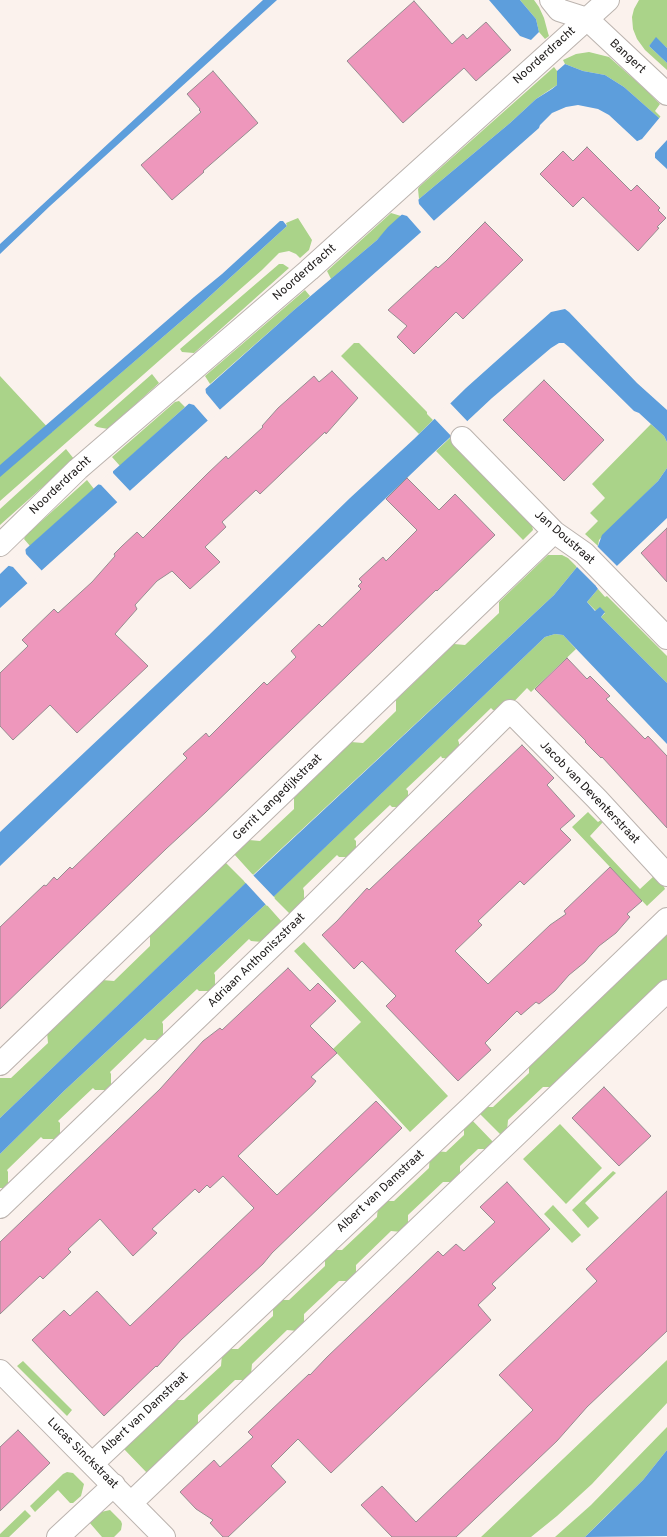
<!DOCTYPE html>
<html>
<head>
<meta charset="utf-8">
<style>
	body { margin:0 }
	canvas { display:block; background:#fbf2ed }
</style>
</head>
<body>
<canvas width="667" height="1537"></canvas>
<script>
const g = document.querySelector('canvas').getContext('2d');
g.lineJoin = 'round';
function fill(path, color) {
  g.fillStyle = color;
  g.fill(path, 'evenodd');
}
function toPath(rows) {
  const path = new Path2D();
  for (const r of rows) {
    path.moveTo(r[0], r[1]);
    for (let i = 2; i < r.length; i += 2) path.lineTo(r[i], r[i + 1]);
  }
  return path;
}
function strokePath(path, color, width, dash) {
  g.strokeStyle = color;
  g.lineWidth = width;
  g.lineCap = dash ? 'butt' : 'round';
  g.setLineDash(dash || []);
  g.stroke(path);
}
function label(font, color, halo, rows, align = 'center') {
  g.font = font + ' Overpass,sans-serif';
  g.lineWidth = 4;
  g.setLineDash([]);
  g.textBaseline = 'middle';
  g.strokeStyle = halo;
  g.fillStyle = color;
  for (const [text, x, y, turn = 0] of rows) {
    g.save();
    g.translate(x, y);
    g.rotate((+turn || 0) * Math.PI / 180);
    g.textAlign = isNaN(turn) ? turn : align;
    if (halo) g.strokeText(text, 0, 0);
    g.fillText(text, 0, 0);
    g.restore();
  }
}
const green = toPath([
	[520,0,534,0,539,7,544,18,548,33,549,36,545,39,539,32,536,19],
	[639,0,667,0,667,48,656,38,649,46,667,63,667,70,645,50,637,39,633,29,632,17,634,9],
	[589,52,609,57,645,89,660,104,655,111,661,117,660,119,624,87,605,75,583,71,565,64,563,60,576,54],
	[554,67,557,71,557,85,536,99,510,123,419,199,418,189,419,187],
	[391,213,401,216,377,240,331,279,327,271],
	[298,218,312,240,309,250,300,258,296,254,289,251,279,253,262,270,0,501,0,376,52,432,199,306,287,226,286,223],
	[279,264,283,264,289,268,194,353,182,352,180,349],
	[305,290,310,296,210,384,205,376],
	[354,343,359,343,427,412,427,414,433,420,419,434,341,356],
	[152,374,159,383,108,429,97,427,94,425],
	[179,401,185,407,120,466,112,457,175,402],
	[651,424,664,436,667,442,667,468,658,481,599,540,598,546,585,534,598,521,590,513,605,498,592,484],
	[451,437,470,455,532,525,533,530,523,540,436,451],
	[66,449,74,459,0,525,0,509],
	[87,480,94,489,30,546,24,539,26,535],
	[548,555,562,555,568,558,577,567,554,595,253,875,234,854,249,840,260,841,294,809,294,798,351,742,363,743,396,711,396,700,454,644,465,645,499,613,499,602],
	[598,589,605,597,607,596,667,656,667,683,601,617,605,613,596,611,587,602],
	[555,634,563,635,576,649,531,692,527,688,505,711,493,710,491,708,458,740,459,743,459,754,454,759,442,758,441,756,406,789,408,791,408,802,403,807,392,807,390,805,354,839,356,841,356,852,350,857,339,857,337,855,303,888,304,891,304,902,290,914,273,897,545,637],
	[588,812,598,822,601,820,603,822,590,836,640,889,654,876,663,885,665,889,647,906,572,827],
	[225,862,246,883,0,1118,0,1078,11,1078,48,1043,47,1032,102,980,114,981,150,946,150,934],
	[266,904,282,922,262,942,251,941,249,939,214,973,215,975,215,986,210,991,199,991,197,989,162,1022,163,1024,163,1035,157,1040,147,1040,145,1038,110,1072,111,1074,111,1085,105,1090,95,1090,93,1088,58,1121,60,1123,60,1134,54,1139,43,1139,41,1137,7,1170,8,1172,8,1183,3,1188,0,1188,0,1154,65,1090],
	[667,931,667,979,554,1087,543,1087,508,1120,507,1131,502,1136,477,1111,482,1107,493,1107,529,1073,529,1061],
	[304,942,448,1096,410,1132,333,1049,361,1022,294,951],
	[470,1118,495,1144,489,1149,478,1149,460,1166,460,1177,454,1182,443,1182,408,1215,408,1226,402,1232,391,1231,356,1265,356,1276,350,1281,339,1281,304,1314,304,1325,298,1331,287,1330,252,1364,251,1375,246,1380,235,1380,198,1415,198,1426,148,1474,123,1448,174,1400,184,1400,221,1366,222,1354,227,1349,238,1349,273,1316,273,1305,279,1300,289,1300,325,1266,325,1255,331,1250,342,1250,377,1217,378,1206,383,1201,394,1201,429,1168,430,1156,435,1151,446,1152,464,1135,464,1124],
	[560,1124,602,1168,566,1204,523,1159],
	[613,1171,616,1173,585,1203,599,1218,588,1228,572,1210],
	[553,1205,581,1235,572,1243,544,1214],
	[667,1360,667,1403,592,1484,557,1516,531,1537,481,1537],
	[23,1361,72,1410,67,1416,17,1366],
	[667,1427,667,1450,643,1480,605,1517,585,1537,555,1537,591,1505],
	[67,1472,73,1473,84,1484,81,1496,73,1503,70,1503,58,1490,35,1512,30,1506,63,1474],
	[25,1510,31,1516,9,1537,0,1537,0,1534],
	[110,1510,121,1521,122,1524,121,1530,114,1537,102,1537,89,1522,101,1512]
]);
const water = toPath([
	[263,0,277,0,50,206,0,254,0,244],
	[489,0,520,0,536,19,539,32,531,40,520,36],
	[656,37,667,48,667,63,649,46],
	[565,64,583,71,605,75,624,87,667,125,667,169,609,115,598,109,578,105,566,107,552,113,540,125,539,128,215,414,0,608,0,574,28,547,294,310,377,240,388,227,419,199,510,123,536,99,552,89,557,85,557,71],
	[280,221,283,221,287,226,199,306,0,477,0,465,194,297,222,274],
	[565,309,569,312,637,383,667,410,667,442,664,436,639,413,634,411,569,347,564,343,559,343,551,348,492,398,430,456,0,866,0,832,209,635,350,498,414,439,466,388,551,312],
	[667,468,667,518,596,586,598,589,587,602,595,611,600,607,605,612,601,617,667,683,667,744,563,635,555,634,545,637,266,904,65,1090,0,1154,0,1118,255,874,554,595,577,567,598,546,602,535,658,481],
	[667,1450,667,1536,585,1537,643,1480]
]);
const pier = toPath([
	[661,116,667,122,667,140,655,153,655,161,635,142,642,139],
	[418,197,419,204,435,222,422,233,407,216,400,214],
	[205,386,206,393,221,411,209,422,194,405,187,403],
	[449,402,469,423,453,438,433,417],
	[113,469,113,473,131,492,118,503,101,485,97,484],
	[596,545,618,567,599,586,600,590,576,566],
	[25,547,26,554,43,572,29,585,13,567,6,565],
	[252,874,275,898,267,906,244,881]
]);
const building = toPath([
	[414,1,452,44,463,34,467,39,486,22,511,50,476,81,464,68,403,123,347,61,414,1],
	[213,71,258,123,203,171,204,172,172,200,141,165,201,112,199,110,200,109,187,94,213,71],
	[587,147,631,191,637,185,660,208,658,210,666,218,657,227,659,228,638,251,583,197,573,207,540,174,563,151,573,161,587,147],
	[485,222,523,260,463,319,456,312,414,354,397,337,407,326,388,310,436,266,438,268,446,261,485,222],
	[332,371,358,398,326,434,325,432,260,494,256,490,222,522,226,527,205,547,220,562,190,589,172,571,157,581,135,605,137,609,115,634,148,666,77,733,50,705,13,740,0,726,0,673,28,646,22,640,54,609,58,613,92,582,115,556,114,554,122,546,137,532,143,538,207,474,226,456,228,459,263,427,262,426,278,408,314,376,319,382,332,371],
	[544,380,604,440,564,481,503,420,544,380],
	[407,478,439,510,455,494,495,535,437,591,436,590,206,812,166,849,0,1009,0,927,44,885,46,886,54,877,57,880,70,867,72,869,187,758,183,754,206,733,209,737,264,682,267,685,296,657,291,651,319,624,322,627,361,589,358,586,362,582,359,579,383,557,386,561,417,530,386,499,407,478],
	[667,528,667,582,641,553,667,528],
	[567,658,587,679,590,676,610,696,606,699,645,739,648,736,667,756,667,828,614,770,602,757,601,758,585,742,586,741,535,689,567,658],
	[522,745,554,778,547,785,575,816,560,829,571,840,524,885,520,881,478,921,482,925,455,951,488,984,550,925,566,914,564,911,610,867,642,901,627,914,630,917,616,933,599,946,585,962,569,975,555,991,539,1004,536,1002,521,1015,517,1011,485,1043,491,1050,458,1081,386,1006,396,996,362,961,354,969,322,935,337,921,367,888,369,890,522,745],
	[288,968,310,991,318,983,336,1001,310,1026,337,1053,311,1077,316,1081,312,1086,238,1156,277,1195,376,1101,402,1128,272,1253,263,1264,181,1340,157,1367,156,1366,104,1416,32,1340,64,1310,70,1316,97,1291,130,1326,254,1208,223,1176,210,1188,207,1185,199,1193,195,1189,152,1229,157,1233,133,1256,100,1219,68,1249,71,1252,43,1279,40,1276,0,1314,0,1242,160,1089,203,1041,220,1028,222,1030,288,968],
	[604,1087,651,1136,619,1166,572,1118,604,1087],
	[507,1182,550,1229,492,1284,496,1288,478,1305,491,1320,331,1473,298,1439,271,1466,286,1482,228,1537,223,1537,210,1523,213,1520,196,1509,180,1492,214,1460,220,1467,253,1437,248,1432,309,1374,310,1375,327,1357,438,1251,443,1256,456,1244,464,1251,495,1222,480,1207,507,1182],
	[667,1191,667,1331,587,1407,557,1441,456,1537,392,1537,361,1505,382,1486,416,1522,533,1410,499,1375,597,1281,586,1269,667,1191],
	[18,1430,50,1463,0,1511,0,1447,18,1430]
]);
const minor = toPath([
	[551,0,559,10,587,19,667,94],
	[462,438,554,532,584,553,667,638],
	[0,545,78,469,309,270,608,0],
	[0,1064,554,532],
	[0,1207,294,925,510,711,597,799,667,875],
	[0,1371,164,1537],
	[92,1464,470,1108,667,919],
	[131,1503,667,991],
	[58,1537,114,1485]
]);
const streetNames = [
	["Noorderdracht",545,56,-42],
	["Bangert",627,57,43],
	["Noorderdracht",305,273,-41],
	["Noorderdracht",61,486,-43],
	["Jan Doustraat",564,538,41],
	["Jacob van Deventerstraat",589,793,46],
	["Gerrit Langedijkstraat",278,798,-44],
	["Adriaan Anthoniszstraat",257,961,-44],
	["Albert van Damstraat",381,1192,-43],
	["Albert van Damstraat",145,1414,-43],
	["Lucas Sinckstraat",82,1454,45]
];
fill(green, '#aad389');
fill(water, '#5d9edc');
fill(pier, '#fbf2ed');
fill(building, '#ee97bc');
strokePath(building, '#958c90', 1);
strokePath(minor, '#bbb3ae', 24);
strokePath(minor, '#fff', 22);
label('12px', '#1c1918', '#fff', streetNames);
</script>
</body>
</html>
